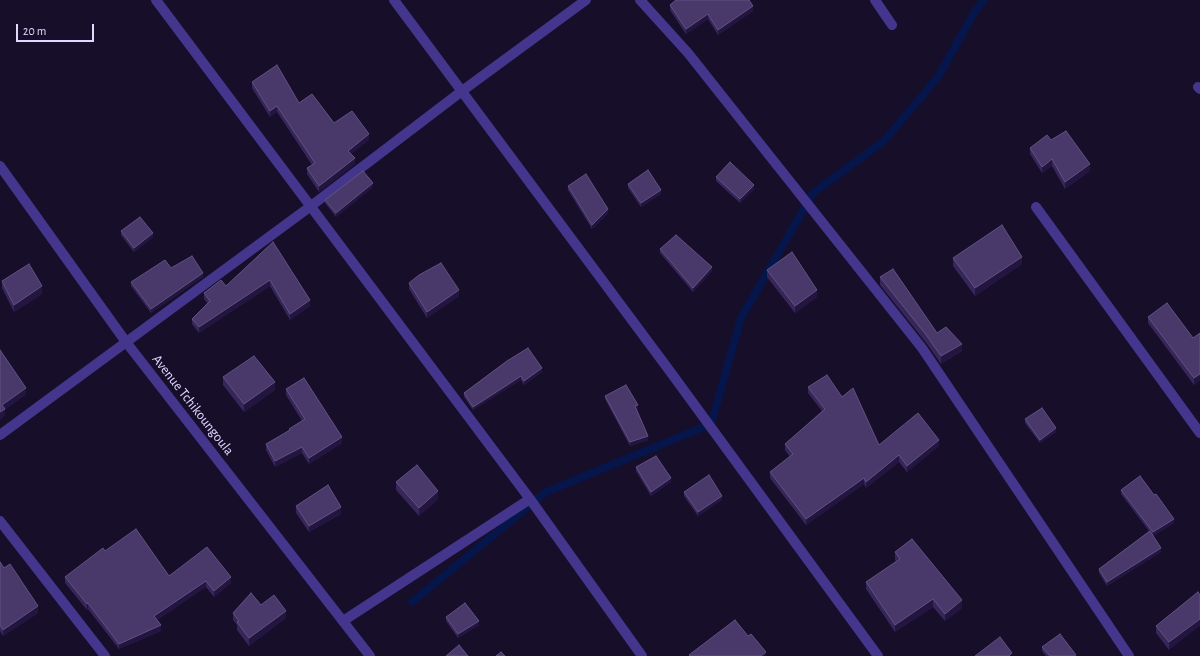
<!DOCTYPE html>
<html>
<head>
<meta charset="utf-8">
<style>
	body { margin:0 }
	#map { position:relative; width:1200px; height:656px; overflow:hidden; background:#170e2a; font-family:"Alegreya Sans",sans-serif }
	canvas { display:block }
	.scale { position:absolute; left:16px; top:24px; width:78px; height:18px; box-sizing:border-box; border:2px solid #e1d8ff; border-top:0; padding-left:5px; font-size:12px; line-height:14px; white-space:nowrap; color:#e1d8ff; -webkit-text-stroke:3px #170e2a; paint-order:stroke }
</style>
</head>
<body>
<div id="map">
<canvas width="1200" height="656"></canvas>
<div class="scale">20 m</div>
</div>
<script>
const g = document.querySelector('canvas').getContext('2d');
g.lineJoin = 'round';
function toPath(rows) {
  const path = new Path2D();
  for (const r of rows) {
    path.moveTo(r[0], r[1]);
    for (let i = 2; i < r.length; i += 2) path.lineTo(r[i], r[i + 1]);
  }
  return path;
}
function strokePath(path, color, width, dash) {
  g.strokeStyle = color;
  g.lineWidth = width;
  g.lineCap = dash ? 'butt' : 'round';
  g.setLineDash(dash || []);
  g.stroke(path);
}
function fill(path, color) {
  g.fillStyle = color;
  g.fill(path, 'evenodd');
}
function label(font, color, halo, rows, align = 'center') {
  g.font = font + ' "Alegreya Sans",sans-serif';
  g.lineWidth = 3;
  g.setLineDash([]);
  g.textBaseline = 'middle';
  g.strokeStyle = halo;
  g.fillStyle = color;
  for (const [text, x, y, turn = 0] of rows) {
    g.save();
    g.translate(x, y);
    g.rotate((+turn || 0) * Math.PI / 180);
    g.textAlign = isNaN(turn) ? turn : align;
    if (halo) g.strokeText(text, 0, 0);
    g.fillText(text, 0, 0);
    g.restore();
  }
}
const stream = toPath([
	[412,602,546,492,711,424,741,318,813,193,884,141,938,77,975,11,984,0]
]);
const minor = toPath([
	[156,0,530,499,642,656],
	[394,0,669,370,878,656],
	[640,0,688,53,922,348,1129,656],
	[875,0,892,25],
	[1198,87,1200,89],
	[1036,207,1200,433],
	[0,435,311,206,462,91,586,0],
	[0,521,105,656],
	[343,621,530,499]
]);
const tertiary = toPath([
	[0,166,126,342,370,656]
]);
const wall = toPath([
	[670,5,753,11,718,35,708,19,686,34,670,10],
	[252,82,299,103,334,123,369,140,351,154,355,164,319,192,307,174,307,168,312,165,277,112,270,117,252,88],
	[1051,140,1090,171,1065,189,1052,166,1042,173,1030,154,1030,148],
	[716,177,754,189,740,203,716,181],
	[628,184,661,194,641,207,628,188],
	[568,186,608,213,592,229,568,190],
	[373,187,336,217,325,203,325,200],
	[121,231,153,237,134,252,121,235],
	[273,242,310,306,290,320,270,286,199,333,192,324,192,319,208,304,204,299,204,293,226,286],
	[660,249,712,271,693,292,660,253],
	[953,258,1022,264,975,296,953,266],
	[171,268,203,277,151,313,131,286,131,282],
	[767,270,817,297,795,313,767,277],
	[880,277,937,333,962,351,941,364,927,344,880,285],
	[2,281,42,294,14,312,2,288],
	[409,283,459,296,427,318,409,289],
	[1148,317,1193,338,1200,333,1200,380,1194,385,1148,323],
	[507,361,542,372,524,385,521,380,473,410,464,397,464,393],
	[223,377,275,390,244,412,223,385],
	[808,387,842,397,879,445,939,446,907,472,899,462,866,488,864,484,806,525,770,478,770,472,790,457,785,450,785,444,822,411,808,393],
	[286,389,342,443,309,464,302,453,275,467,266,450,266,444,289,431,289,429,302,421,286,395],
	[605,396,638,409,636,410,648,440,630,446,605,399],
	[1025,419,1056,432,1040,443,1025,423],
	[636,467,671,482,651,496,636,471],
	[396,482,438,499,419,516,396,490],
	[1121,490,1174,523,1153,536,1161,552,1107,586,1099,573,1099,569,1149,531,1121,494],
	[684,492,722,500,698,516,684,496],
	[296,506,341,514,309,532,296,513],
	[105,551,169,576,231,583,214,597,206,587,157,620,161,631,119,649,88,609,87,610,65,583,65,577],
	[895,552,962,608,945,621,933,607,895,632,866,589,866,582,896,561,895,560],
	[0,562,38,613,3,636,0,631],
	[1198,592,1169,650,1156,633,1156,626],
	[261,605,286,618,249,646,237,630,237,625,233,620,233,613],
	[446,617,479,625,458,638,446,621],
	[1042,647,1076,656,1046,656,1042,651]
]);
const shadedWall = toPath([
	[753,6,753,11,718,35,718,30],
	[708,14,708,19,686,34,686,29],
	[277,106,277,112,270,117,270,111],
	[369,134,369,140,348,157,348,151],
	[355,158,355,164,319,192,319,186],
	[1052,159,1052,166,1042,173,1042,167],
	[1090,164,1090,171,1065,189,1065,182],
	[373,183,373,187,336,217,336,213],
	[754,185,754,189,740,203,740,199],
	[661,190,661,194,641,207,641,203],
	[608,209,608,213,592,229,592,225],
	[153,233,153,237,134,252,134,248],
	[1022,257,1022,264,975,296,975,288],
	[712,267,712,271,693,292,693,288],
	[203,273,203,277,151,313,151,309],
	[270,280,270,286,199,333,199,327],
	[42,286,42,294,14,312,14,305],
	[459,290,459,296,427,318,427,312],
	[817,290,817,297,795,313,795,306],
	[310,300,310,306,290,320,290,314],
	[962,344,962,351,941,364,941,356],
	[542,368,542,372,524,385,524,381],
	[1200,374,1200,380,1194,385,1194,378],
	[521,376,521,380,473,410,473,407],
	[275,382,275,390,244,412,244,404],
	[26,388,26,395,5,410,5,416,0,420,0,412,2,405],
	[638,405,638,409,635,410,635,406],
	[1056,428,1056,432,1040,443,1040,440],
	[648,436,648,440,630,446,630,442],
	[342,437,342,443,309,464,309,458],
	[939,440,939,446,907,472,907,466],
	[302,447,302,453,275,467,275,461],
	[899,455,899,462,866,488,866,482],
	[671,478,671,482,651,496,651,492],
	[864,478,864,484,806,525,806,519],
	[438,491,438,499,419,516,419,508],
	[722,496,722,500,698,516,698,512],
	[341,507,341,514,309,532,309,526],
	[1174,519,1174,523,1153,536,1153,532],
	[1161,548,1161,552,1107,586,1107,582],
	[231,577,231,583,214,597,214,591],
	[206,581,206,587,154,622,154,616],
	[933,599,933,607,895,632,895,625],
	[962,600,962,608,945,621,945,614],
	[88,603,88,609,87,610,87,604],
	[38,606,38,613,3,636,3,630],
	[286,611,286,618,249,646,249,638],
	[1200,619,1200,626,1169,650,1169,642],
	[479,621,479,625,458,638,458,634],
	[161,625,161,631,119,649,119,644],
	[766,652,766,656,761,656]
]);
const building = toPath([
	[676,0,749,0,753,6,718,30,708,14,686,29,670,5,676,0],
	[277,65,299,103,312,94,334,123,352,111,369,134,348,151,355,158,319,186,307,168,315,163,277,106,270,111,252,82,277,65],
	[1066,131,1090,164,1065,182,1052,159,1042,167,1030,148,1047,135,1051,140,1066,131],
	[730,162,754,185,740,199,716,177,730,162],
	[648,170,661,190,641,203,628,184,648,170],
	[363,171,373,183,336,213,325,200,363,171],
	[586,174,608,209,592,225,568,186,586,174],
	[140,217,153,233,134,248,121,231,140,217],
	[1002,225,1022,257,975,288,953,258,1002,225],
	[676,235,712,267,693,288,660,249,676,235],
	[273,242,310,300,290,314,270,280,199,327,192,319,210,301,204,293,221,280,226,286,273,242],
	[792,252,817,290,795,306,767,270,792,252],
	[192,256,203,273,151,309,131,282,165,260,171,268,192,256],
	[441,263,459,290,427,312,409,283,419,275,441,263],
	[29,264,42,286,14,305,2,281,29,264],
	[893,269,937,333,946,327,962,344,941,356,927,336,880,277,893,269],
	[1167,303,1193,338,1200,333,1200,374,1194,378,1148,317,1167,303],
	[528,348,542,368,524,381,521,376,473,407,464,393,507,361,528,348],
	[0,350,26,388,2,405,5,409,0,412,0,350],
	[254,356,275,382,244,404,223,377,254,356],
	[827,375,842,397,853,388,879,445,918,413,939,440,907,466,899,455,866,482,864,478,806,519,770,472,793,454,785,444,825,409,808,387,827,375],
	[304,378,342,437,309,458,302,447,275,461,266,444,290,430,289,429,305,419,286,389,304,378],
	[626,385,638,405,635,406,648,436,630,442,605,396,626,385],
	[1042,408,1056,428,1040,440,1025,419,1042,408],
	[656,456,671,478,651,492,636,467,656,456],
	[417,465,438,491,419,508,396,482,417,465],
	[709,475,722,496,698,512,684,492,709,475],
	[1140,476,1154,495,1156,494,1174,519,1153,532,1121,490,1140,476],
	[328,485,341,507,309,526,296,506,328,485],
	[136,529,169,576,207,547,231,577,214,591,206,581,154,616,161,625,119,644,88,603,87,604,65,577,103,548,105,551,136,529],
	[1150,531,1161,548,1107,582,1099,569,1150,531],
	[912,539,962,600,945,614,933,599,895,625,866,582,900,559,895,552,912,539],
	[0,562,4,568,10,564,38,606,3,630,0,625,0,562],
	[1198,592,1200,595,1200,619,1169,642,1156,626,1198,592],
	[251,593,261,605,274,595,286,611,249,638,237,622,239,621,233,613,251,593],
	[465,603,479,621,458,634,446,617,465,603],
	[735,620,748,636,751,634,766,652,761,656,690,656,689,655,735,620],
	[1060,634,1076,655,1074,656,1050,656,1042,647,1060,634],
	[1000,637,1012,653,1009,656,975,656,1000,637],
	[459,645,468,656,446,656,459,645],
	[501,652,505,656,496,656,501,652]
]);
const streetNames = [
	["Avenue Tchikoungoula",193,405,52]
];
strokePath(stream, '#06164b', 8);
strokePath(minor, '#44368d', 10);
strokePath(tertiary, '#44368d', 10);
fill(wall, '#372659');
fill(shadedWall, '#22153f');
fill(building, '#49396b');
strokePath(building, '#615282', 1);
label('14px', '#e1d8ff', '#170e2a', streetNames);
</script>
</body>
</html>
